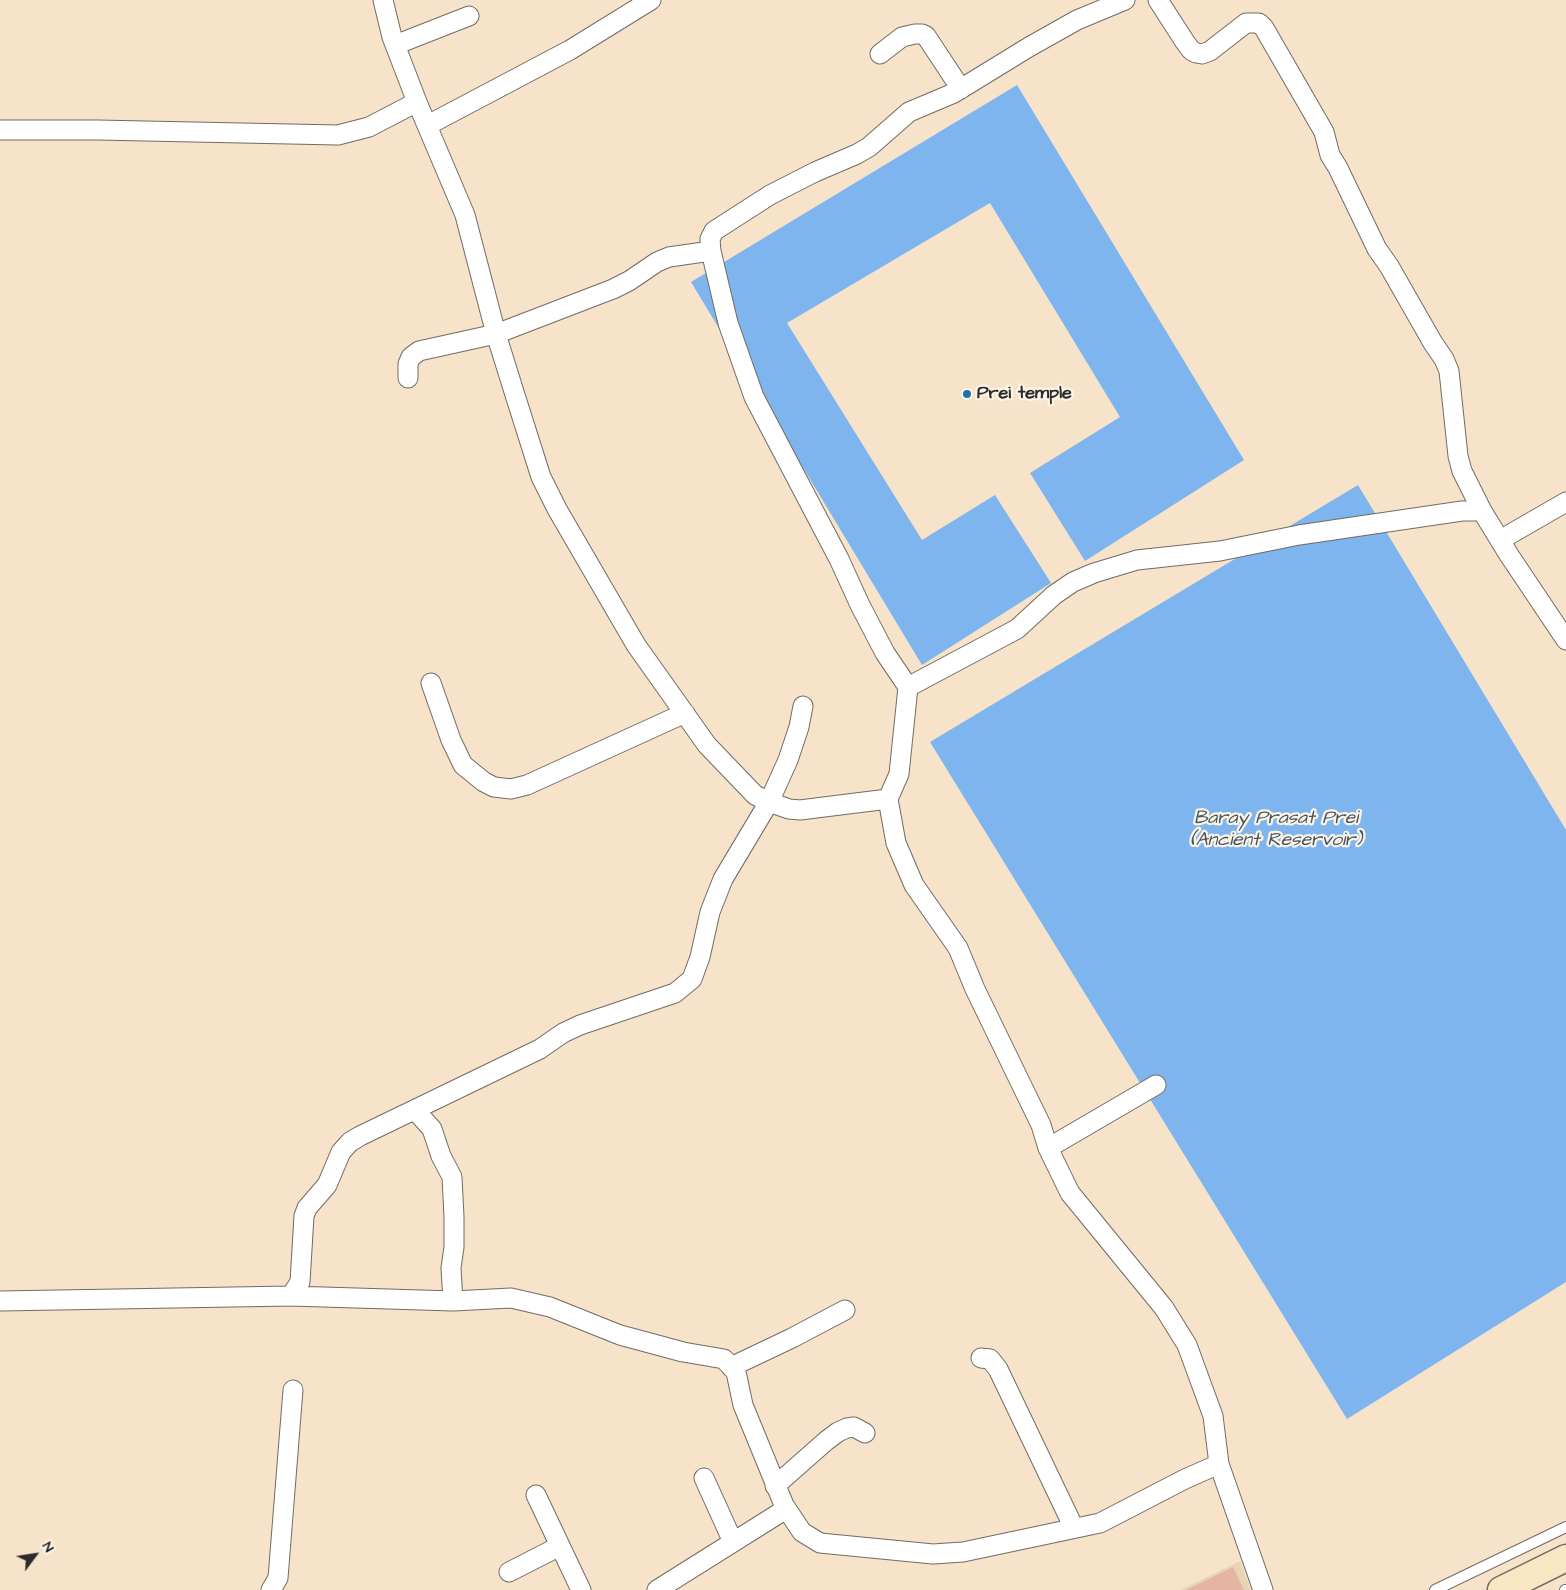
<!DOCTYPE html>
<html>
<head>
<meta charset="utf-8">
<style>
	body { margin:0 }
	#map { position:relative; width:1566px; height:1590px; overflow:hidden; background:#f6e3c9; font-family:"Architects Daughter",sans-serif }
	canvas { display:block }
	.north { position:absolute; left:10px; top:1530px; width:50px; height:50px; -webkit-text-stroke:4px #fcf5e5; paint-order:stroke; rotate:59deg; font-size:14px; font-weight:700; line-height:20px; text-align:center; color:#2b2b2b }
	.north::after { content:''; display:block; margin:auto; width:18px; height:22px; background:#2b2b2b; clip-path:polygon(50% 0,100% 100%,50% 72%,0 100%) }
</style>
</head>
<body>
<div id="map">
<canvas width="1566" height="1590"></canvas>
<div class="north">N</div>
</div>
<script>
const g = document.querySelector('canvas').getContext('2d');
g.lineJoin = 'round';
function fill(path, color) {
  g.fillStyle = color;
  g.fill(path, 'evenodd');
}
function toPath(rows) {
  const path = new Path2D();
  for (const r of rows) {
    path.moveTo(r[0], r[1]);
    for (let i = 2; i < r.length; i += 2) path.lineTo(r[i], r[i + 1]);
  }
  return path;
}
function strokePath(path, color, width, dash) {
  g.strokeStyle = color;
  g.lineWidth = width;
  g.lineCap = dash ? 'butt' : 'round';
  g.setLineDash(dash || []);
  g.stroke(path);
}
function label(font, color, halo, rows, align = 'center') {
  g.font = font + ' "Architects Daughter",sans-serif';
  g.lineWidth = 4.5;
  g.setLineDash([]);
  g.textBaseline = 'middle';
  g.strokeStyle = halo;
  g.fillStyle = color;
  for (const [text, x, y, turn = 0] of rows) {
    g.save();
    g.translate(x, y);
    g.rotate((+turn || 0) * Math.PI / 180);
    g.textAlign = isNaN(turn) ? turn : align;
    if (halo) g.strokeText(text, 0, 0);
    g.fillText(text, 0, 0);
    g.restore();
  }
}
const built = toPath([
	[1240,1561,1251,1590,1180,1590]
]);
const water = toPath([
	[1017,85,1244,460,1085,561,1030,473,1120,417,990,203,787,323,922,540,995,495,1051,583,922,665,691,282],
	[1358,485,1566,830,1566,1282,1347,1419,930,742]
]);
const building = toPath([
	[1233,1567,1244,1590,1186,1590]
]);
const service = toPath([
	[1435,1590,1566,1527],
	[1565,1590,1566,1590]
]);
const minor = toPath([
	[383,0,392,37,417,102,465,215,496,334,515,395,541,477,557,509,636,645,707,745,755,795,769,802,789,809,800,810,888,799,896,843,914,885,958,948,975,989,1041,1125,1048,1148,1070,1193,1164,1308,1187,1345,1213,1416,1219,1464,1263,1590],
	[1158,0,1185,42,1191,50,1196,53,1202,54,1210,51,1246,23,1259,23,1264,28,1324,132,1330,155,1338,168,1377,249,1389,266,1433,343,1444,359,1449,371,1458,456,1462,471,1482,511],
	[395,45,469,16],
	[880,54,902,37,915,34,922,34,926,36,961,89],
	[428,125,570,50,651,0],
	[0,130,97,130,338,135,369,127,417,102],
	[408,378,408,364,411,357,419,351,496,334,613,289,629,281,657,262,669,257,711,251],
	[1500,540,1566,502],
	[431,683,451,740,463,765,484,782,494,787,511,789,527,785,685,713],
	[908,687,1017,629,1054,595,1073,582,1094,573,1137,560,1220,551,1299,535,1462,511,1482,511,1509,555,1566,640],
	[888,799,899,774,908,687,885,653,860,605,839,559,754,397,728,323,711,251,710,239,714,231,770,195,815,172,857,154,869,147,909,112,954,93,1029,47,1077,20,1125,0],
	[415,1110,432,1129,441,1156,452,1177,454,1217,454,1247,451,1268,453,1301],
	[1048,1148,1156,1085],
	[291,1296,300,1282,304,1216,307,1208,327,1185,341,1152,350,1142,360,1136,540,1049,563,1033,580,1025,675,993,692,979,700,957,710,912,723,879,769,802,788,760,799,727,803,706],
	[0,1301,291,1296,453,1301,511,1298,550,1307,620,1335,683,1352,724,1359,736,1372,743,1405,784,1505,802,1532,820,1543,933,1554,963,1552,1100,1523,1185,1479,1219,1464],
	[981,1358,990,1359,998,1369,1074,1528],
	[731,1367,792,1338,845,1310],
	[704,1478,733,1542],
	[775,1486,826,1441,838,1432,847,1428,854,1427,865,1433],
	[536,1495,581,1590],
	[509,1572,560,1546],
	[271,1590,278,1578,293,1390],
	[657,1590,786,1509]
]);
const secondary = toPath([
	[1501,1590,1566,1558]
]);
const markers = [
	[967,394,5,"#1f6fb2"]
];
const poiNames = [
	["Prei temple",977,394]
];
const waterNames = [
	["Baray Prasat Prei",1276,819],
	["(Ancient Reservoir)",1276,841]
];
fill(built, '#e7d5b7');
fill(water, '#7fb5ee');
fill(building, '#e6b4a2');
strokePath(service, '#726b62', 12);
strokePath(minor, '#726b62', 21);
strokePath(secondary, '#726b62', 29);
strokePath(service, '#fff', 10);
strokePath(minor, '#fff', 19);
strokePath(secondary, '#f9e7c3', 26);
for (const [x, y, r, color] of markers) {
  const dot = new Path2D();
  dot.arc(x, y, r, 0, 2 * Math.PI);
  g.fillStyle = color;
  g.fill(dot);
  strokePath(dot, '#fcf5e5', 2);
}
label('bold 18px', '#2b2b2b', '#fcf5e5', poiNames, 'left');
label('italic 19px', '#445466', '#fcf5e5', waterNames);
</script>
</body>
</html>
